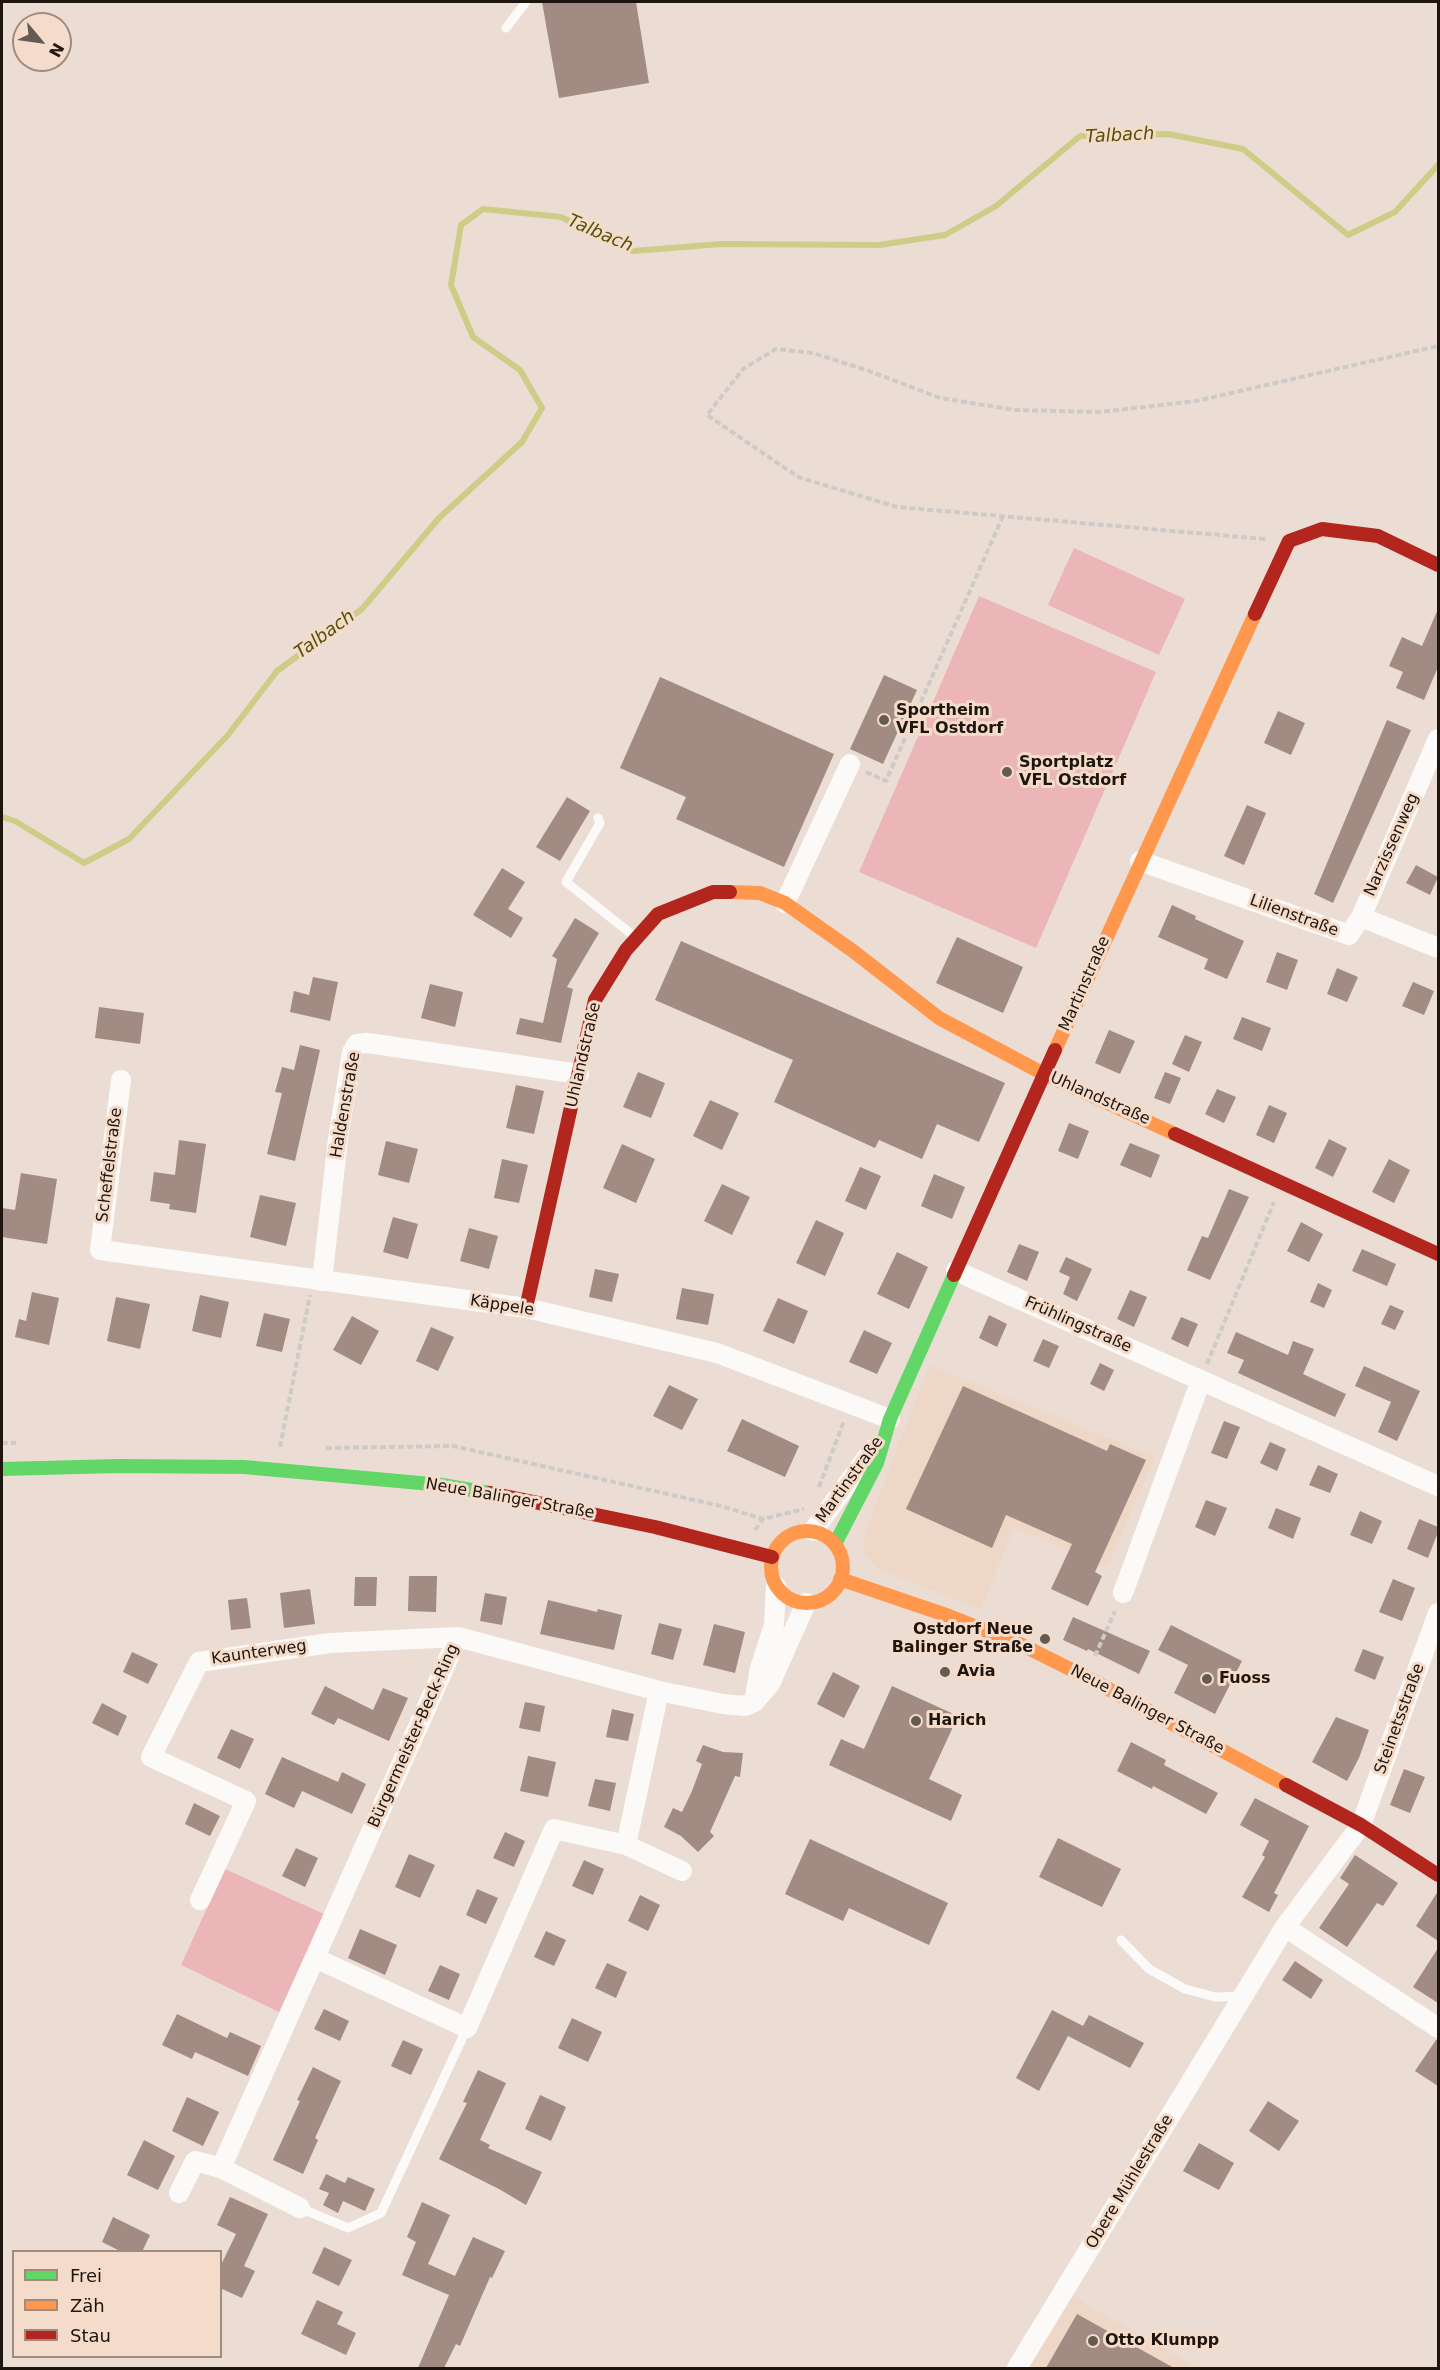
<!DOCTYPE html>
<html>
<head>
<meta charset="utf-8">
<style>
	body { margin:0 }
	#map { position:relative; width:1440px; height:2370px; overflow:hidden; background:#ebddd4; font-family:"DejaVu Sans",sans-serif }
	canvas { display:block }
	.frame { position:absolute; inset:0; border:3px solid #1d150e; pointer-events:none }
	.legend { position:absolute; left:12px; top:2250px; width:210px; height:108px; box-sizing:border-box; background:#f5dcca; border:2px solid #9f8c7f; margin:0; padding:8px 10px; list-style:none; font-size:18px; color:#1d150e }
	.legend li { display:flex; align-items:center; gap:12px; height:30px }
	.legend b { width:30px; border:2px solid #9f8c7f }
	.north { position:absolute; left:12px; top:12px; width:60px; height:60px; box-sizing:border-box; background:#f5dcca; border:2px solid #9f8c7f; border-radius:50%; rotate:119deg; font-size:16px; font-weight:700; line-height:24px; text-align:center; color:#1d150e }
	.north::after { content:''; display:block; margin:auto; width:21px; height:27px; background:#655b53; clip-path:polygon(50% 0,100% 100%,50% 72%,0 100%) }
</style>
</head>
<body>
<div id="map">
<canvas width="1440" height="2370"></canvas>
<div class="frame"></div>
<ul class="legend">
<li><b style="height:8px;background:#63d668"></b>Frei</li>
<li><b style="height:8px;background:#ff974d"></b>Zäh</li>
<li><b style="height:8px;background:#b3261e"></b>Stau</li>
</ul>
<div class="north">N</div>
</div>
<script>
const g = document.querySelector('canvas').getContext('2d');
g.lineJoin = 'round';
function fill(path, color) {
  g.fillStyle = color;
  g.fill(path, 'evenodd');
}
function toPath(rows) {
  const path = new Path2D();
  for (const r of rows) {
    if (r.length === 3) {
      path.moveTo(r[0] + r[2], r[1]);
      path.arc(r[0], r[1], r[2], 0, 2 * Math.PI);
      continue;
    }
    path.moveTo(r[0], r[1]);
    for (let i = 2; i < r.length; i += 2) path.lineTo(r[i], r[i + 1]);
  }
  return path;
}
function strokePath(path, color, width, dash) {
  g.strokeStyle = color;
  g.lineWidth = width;
  g.lineCap = dash ? 'butt' : 'round';
  g.setLineDash(dash || []);
  g.stroke(path);
}
function label(font, color, halo, rows, align = 'center') {
  g.font = font + ' "DejaVu Sans",sans-serif';
  g.lineWidth = 6;
  g.setLineDash([]);
  g.textBaseline = 'middle';
  g.strokeStyle = halo;
  g.fillStyle = color;
  for (const [text, x, y, turn = 0] of rows) {
    g.save();
    g.translate(x, y);
    g.rotate((+turn || 0) * Math.PI / 180);
    g.textAlign = isNaN(turn) ? turn : align;
    if (halo) g.strokeText(text, 0, 0);
    g.fillText(text, 0, 0);
    g.restore();
  }
}
const built = toPath([
	[929,1365,1155,1457,1107,1568,1014,1527,981,1609,878,1569,866,1556,863,1538],
	[1064,2291,1198,2368,1017,2368]
]);
const green = toPath([
	[1074,548,1185,599,1159,655,1048,605],
	[979,596,1156,672,1036,948,859,872],
	[225,1869,324,1914,279,2012,181,1965]
]);
const stream = toPath([
	[2,817,15,821,84,863,129,839,228,735,277,671,362,609,439,518,522,442,542,408,520,370,473,337,451,285,461,225,483,209,561,217,633,251,721,244,879,245,945,235,996,206,1080,136,1168,134,1243,149,1348,235,1395,212,1438,165]
]);
const building = toPath([
	[542,2,636,2,649,83,559,98],
	[1438,609,1438,667,1424,700,1396,688,1403,672,1389,666,1402,637,1422,646],
	[884,675,917,690,883,764,850,749],
	[660,677,834,754,784,867,676,819,686,797,620,768],
	[1278,711,1305,723,1291,755,1264,743],
	[1387,720,1411,730,1333,903,1314,894],
	[567,797,590,811,560,861,536,847],
	[1247,805,1266,813,1244,865,1224,856],
	[1416,865,1438,877,1430,895,1406,883],
	[502,868,525,882,508,909,523,918,511,938,473,915],
	[1172,905,1196,916,1195,919,1244,941,1227,979,1204,969,1208,959,1158,937],
	[575,918,599,933,567,987,573,989,561,1043,516,1034,520,1018,543,1023,557,959,552,956],
	[957,937,1023,967,1003,1013,936,983],
	[681,941,1005,1083,979,1142,937,1124,922,1159,879,1140,875,1148,774,1102,793,1060,655,1000],
	[1277,952,1298,960,1287,990,1266,982],
	[1337,968,1358,977,1347,1002,1327,994],
	[313,977,338,982,330,1021,290,1012,294,991,309,995],
	[1413,982,1434,991,1424,1015,1402,1006],
	[430,984,463,992,455,1027,421,1018],
	[99,1007,144,1013,140,1044,95,1038],
	[1242,1017,1271,1028,1262,1051,1233,1039],
	[1109,1030,1135,1041,1120,1074,1095,1063],
	[1185,1035,1202,1042,1189,1072,1172,1064],
	[300,1045,320,1050,295,1161,267,1154,282,1093,275,1092,282,1067,294,1070],
	[638,1072,665,1083,651,1118,623,1107],
	[1165,1072,1181,1078,1170,1104,1154,1098],
	[516,1085,544,1091,534,1134,506,1128],
	[1217,1089,1236,1097,1224,1123,1205,1114],
	[710,1100,739,1113,722,1150,693,1136],
	[1269,1105,1287,1113,1274,1143,1256,1135],
	[1069,1123,1089,1131,1078,1159,1058,1151],
	[1329,1139,1347,1148,1333,1177,1315,1168],
	[179,1140,206,1144,196,1213,169,1209,170,1204,150,1201,154,1172,175,1175],
	[386,1141,418,1149,409,1183,378,1175],
	[1130,1143,1160,1155,1151,1178,1120,1165],
	[622,1144,655,1159,636,1203,603,1188],
	[502,1159,528,1165,519,1203,494,1198],
	[1389,1159,1410,1170,1394,1203,1372,1192],
	[860,1167,881,1176,866,1210,845,1201],
	[21,1173,57,1179,47,1244,2,1237,2,1208,15,1210],
	[934,1174,965,1187,952,1219,921,1206],
	[722,1184,750,1197,732,1235,704,1221],
	[1229,1189,1249,1197,1210,1280,1187,1270,1202,1236,1208,1238],
	[260,1195,296,1203,286,1246,250,1237],
	[393,1217,418,1224,408,1259,383,1252],
	[816,1220,844,1233,825,1276,796,1263],
	[1301,1222,1323,1234,1309,1262,1287,1251],
	[469,1228,498,1236,489,1269,460,1261],
	[1019,1244,1039,1252,1027,1281,1007,1272],
	[1362,1249,1396,1264,1387,1286,1352,1271],
	[897,1252,928,1267,909,1309,877,1294],
	[1066,1257,1092,1269,1077,1301,1063,1294,1070,1277,1059,1272],
	[595,1269,619,1274,612,1302,589,1297],
	[1318,1283,1332,1290,1324,1308,1310,1302],
	[682,1288,714,1294,708,1325,676,1319],
	[1130,1290,1147,1297,1134,1327,1117,1319],
	[32,1292,59,1298,49,1345,15,1337,19,1319,26,1321],
	[200,1295,229,1302,221,1338,192,1331],
	[116,1297,150,1304,140,1349,107,1341],
	[778,1298,808,1311,794,1344,763,1331],
	[1390,1305,1404,1311,1395,1330,1381,1324],
	[264,1313,290,1319,282,1352,256,1346],
	[989,1315,1007,1324,997,1347,979,1338],
	[352,1316,379,1331,361,1365,333,1350],
	[1181,1317,1198,1324,1188,1347,1171,1339],
	[431,1327,454,1337,438,1371,416,1361],
	[864,1330,892,1343,877,1374,849,1362],
	[1236,1332,1288,1355,1293,1341,1314,1349,1303,1374,1346,1394,1335,1417,1238,1373,1244,1360,1227,1353],
	[1043,1339,1059,1346,1049,1368,1033,1361],
	[1100,1363,1114,1370,1104,1391,1090,1384],
	[1364,1366,1420,1391,1397,1441,1378,1432,1391,1402,1355,1386],
	[669,1385,698,1399,682,1430,653,1416],
	[963,1386,1107,1451,1110,1444,1146,1460,1095,1572,1102,1576,1088,1606,1051,1589,1072,1544,1006,1515,992,1548,906,1509],
	[742,1419,799,1446,785,1477,727,1451],
	[1224,1421,1240,1427,1227,1459,1211,1453],
	[1270,1442,1286,1449,1277,1471,1260,1463],
	[1318,1465,1338,1474,1330,1493,1309,1485],
	[1206,1500,1227,1508,1215,1536,1195,1527],
	[1276,1508,1301,1518,1293,1539,1268,1528],
	[1360,1511,1382,1521,1372,1544,1350,1535],
	[1419,1519,1438,1527,1438,1532,1428,1558,1407,1549],
	[409,1576,437,1576,436,1612,408,1611],
	[355,1577,377,1577,376,1606,354,1606],
	[1393,1579,1415,1588,1402,1621,1379,1612],
	[310,1589,315,1624,284,1628,280,1593],
	[485,1593,507,1597,502,1625,480,1621],
	[247,1598,251,1628,231,1630,228,1600],
	[548,1600,597,1612,598,1609,622,1615,614,1650,540,1634],
	[1073,1617,1150,1651,1139,1674,1088,1649,1087,1651,1063,1640],
	[659,1623,682,1629,673,1660,651,1654],
	[714,1624,745,1632,735,1673,703,1665],
	[1171,1625,1242,1661,1215,1714,1174,1693,1188,1665,1158,1650],
	[1363,1649,1384,1657,1375,1680,1354,1671],
	[132,1652,158,1664,148,1684,123,1672],
	[833,1672,860,1686,844,1718,817,1704],
	[325,1686,373,1710,383,1688,408,1698,389,1741,338,1718,334,1725,311,1714],
	[892,1686,958,1716,929,1779,962,1795,951,1821,829,1765,841,1739,864,1749],
	[525,1702,545,1706,540,1732,519,1728],
	[102,1703,127,1716,118,1736,92,1723],
	[612,1709,634,1714,628,1741,606,1737],
	[1336,1717,1369,1730,1359,1758,1347,1781,1312,1762],
	[231,1729,254,1739,240,1769,217,1758],
	[1131,1742,1166,1760,1164,1765,1218,1793,1206,1814,1153,1786,1152,1789,1117,1771],
	[703,1745,723,1752,743,1753,740,1777,735,1776,710,1832,714,1836,698,1852,681,1836,664,1827,673,1808,682,1812,692,1791,702,1764,696,1761],
	[528,1756,556,1762,548,1797,520,1791],
	[282,1757,338,1782,342,1772,366,1784,352,1814,302,1791,294,1808,265,1794],
	[1404,1769,1425,1777,1410,1813,1390,1805],
	[595,1779,616,1783,610,1811,588,1806],
	[1255,1798,1309,1826,1274,1893,1278,1895,1269,1912,1242,1897,1265,1857,1262,1855,1269,1841,1240,1825],
	[194,1803,220,1816,210,1836,185,1824],
	[505,1832,525,1841,514,1867,493,1858],
	[1058,1838,1121,1869,1102,1907,1039,1877],
	[810,1839,948,1903,929,1945,849,1908,843,1921,785,1894],
	[296,1848,318,1858,305,1887,282,1876],
	[409,1854,435,1865,420,1898,395,1887],
	[1355,1855,1398,1883,1383,1906,1377,1903,1347,1947,1319,1928,1349,1884,1340,1878],
	[584,1860,604,1869,593,1895,572,1886],
	[477,1889,498,1898,486,1924,466,1915],
	[1438,1891,1438,1941,1416,1926],
	[640,1895,660,1905,648,1931,628,1921],
	[360,1929,397,1945,385,1975,348,1958],
	[546,1931,566,1940,554,1966,534,1957],
	[1438,1948,1438,2003,1413,1987],
	[1295,1961,1323,1980,1311,1999,1282,1980],
	[607,1963,627,1972,616,1998,595,1988],
	[440,1965,460,1974,449,2000,428,1991],
	[324,2009,349,2021,340,2041,314,2029],
	[1052,2010,1083,2026,1089,2015,1144,2043,1130,2068,1068,2036,1039,2091,1016,2078],
	[177,2014,227,2038,230,2032,261,2046,248,2076,195,2052,192,2059,162,2045],
	[572,2018,602,2032,588,2062,558,2048],
	[403,2040,423,2049,411,2075,391,2066],
	[1436,2040,1438,2040,1438,2086,1415,2071],
	[313,2067,341,2081,315,2138,318,2140,303,2174,273,2160,300,2101,297,2100],
	[478,2070,506,2083,480,2140,490,2145,488,2148,542,2172,526,2205,499,2189,439,2159,467,2103,463,2102],
	[540,2095,566,2107,551,2141,525,2129],
	[187,2097,219,2112,203,2146,172,2131],
	[1268,2101,1299,2121,1279,2151,1249,2131],
	[144,2140,175,2156,158,2190,127,2175],
	[1199,2143,1234,2163,1219,2190,1183,2171],
	[326,2174,345,2183,348,2177,375,2189,365,2211,343,2201,338,2213,323,2205,329,2193,319,2189],
	[230,2197,268,2214,244,2266,255,2271,242,2298,220,2288,220,2267,236,2234,217,2225],
	[422,2202,450,2215,428,2264,455,2276,473,2237,505,2251,492,2278,490,2277,460,2346,456,2344,444,2368,418,2368,449,2295,402,2275,416,2242,407,2237],
	[113,2217,150,2235,142,2252,122,2252,102,2242],
	[324,2247,352,2260,339,2286,312,2273],
	[317,2300,343,2312,337,2324,356,2333,346,2355,301,2334],
	[1077,2314,1174,2368,1046,2368]
]);
const path = toPath([
	[1265,539,897,507,798,477,707,415,743,369,776,349,813,353,872,372,940,398,1015,410,1100,412,1196,401,1438,346],
	[866,772,886,781,1003,516],
	[1207,1364,1274,1202],
	[2,1443,16,1443],
	[280,1447,310,1295],
	[326,1448,453,1446,721,1506,763,1519,804,1509],
	[819,1487,844,1421],
	[755,1530,763,1519],
	[1095,1656,1115,1611]
]);
const lane = toPath([
	[506,28,526,2],
	[598,818,600,823,566,882,635,937],
	[1121,1940,1149,1969,1185,1989,1215,1997,1243,1996],
	[300,2208,348,2228,381,2213,467,2028]
]);
const street = toPath([
	[1140,861,1349,935,1361,917,1438,948],
	[785,903,850,764],
	[1361,917,1438,739],
	[121,1080,100,1250,526,1308,717,1353,890,1419],
	[956,1271,1438,1486],
	[322,1281,338,1139,352,1052,357,1044,368,1043,579,1074],
	[813,1531,873,1449],
	[1123,1593,1201,1380],
	[754,1702,760,1668,774,1625,776,1586],
	[626,1845,682,1871],
	[200,1900,246,1801,151,1757,199,1662,330,1643,458,1637],
	[1285,1927,1438,2028],
	[315,1958,467,2028,554,1829,626,1845,659,1691],
	[179,2193,195,2161,221,2168],
	[300,2208,221,2168,458,1637,659,1691,723,1704,745,1706,754,1702,770,1684,806,1603],
	[1017,2368,1285,1927,1361,1825,1438,1613]
]);
const fast = toPath([
	[2,1469,118,1466,244,1467,442,1485,490,1493],
	[835,1544,877,1463,890,1419,954,1275]
]);
const slow = toPath([
	[730,892,760,893,785,903,853,951,939,1018,1044,1074,1175,1134],
	[1055,1050,1255,614],
	[807,1567,36],
	[840,1579,949,1616,1020,1644,1086,1677,1286,1785]
]);
const jam = toPath([
	[1255,614,1289,541,1322,529,1378,536,1438,565],
	[1175,1134,1438,1254],
	[954,1275,1055,1050],
	[526,1308,595,1000,626,950,658,914,713,892,730,892],
	[490,1493,655,1527,772,1557],
	[1286,1785,1361,1825,1438,1875]
]);
const markers = [
	[884,720,6,"#655b53"],
	[1007,772,6,"#655b53"],
	[1045,1639,6,"#655b53"],
	[945,1672,6,"#655b53"],
	[1207,1679,6,"#655b53"],
	[916,1721,6,"#655b53"],
	[1093,2341,6,"#655b53"]
];
const poiNames = [
	["Sportheim",896,711],
	["VFL Ostdorf",896,729],
	["Sportplatz",1019,763],
	["VFL Ostdorf",1019,781],
	["Ostdorf Neue",1033,1630,"right"],
	["Balinger Straße",1033,1648,"right"],
	["Avia",957,1672],
	["Fuoss",1219,1679],
	["Harich",928,1721],
	["Otto Klumpp",1105,2341]
];
const streetNames = [
	["Narzissenweg",1392,845,-66],
	["Lilienstraße",1294,916,20],
	["Martinstraße",1085,984,-66],
	["Uhlandstraße",584,1055,-77],
	["Uhlandstraße",1100,1099,24],
	["Haldenstraße",346,1105,-80],
	["Scheffelstraße",110,1165,-83],
	["Käppele",502,1306,9],
	["Frühlingstraße",1078,1325,24],
	["Martinstraße",850,1480,-54],
	["Neue Balinger Straße",510,1499,10],
	["Kaunterweg",259,1653,-8],
	["Neue Balinger Straße",1147,1710,28],
	["Steinetsstraße",1400,1719,-70],
	["Bürgermeister-Beck-Ring",414,1736,-66],
	["Obere Mühlestraße",1130,2182,-59]
];
const waterNames = [
	["Talbach",1120,136,-3],
	["Talbach",600,234,23],
	["Talbach",325,635,-36]
];
fill(built, '#eed7c6');
fill(green, '#ecb5b7');
strokePath(stream, '#cfcc88', 6);
fill(building, '#a18b83');
strokePath(path, '#cecac7', 4, [6, 3]);
strokePath(lane, '#fcfaf9', 9);
strokePath(street, '#fcfaf9', 20);
strokePath(fast, '#63d668', 14);
strokePath(slow, '#ff974d', 14);
strokePath(jam, '#b3261e', 14);
for (const [x, y, r, color] of markers) {
  const dot = new Path2D();
  dot.arc(x, y, r, 0, 2 * Math.PI);
  g.fillStyle = color;
  g.fill(dot);
  strokePath(dot, '#f5dcca', 2);
}
label('bold 16px', '#1d150e', '#f5dcca', poiNames, 'left');
label('16px', '#1d150e', '#f5dcca', streetNames);
label('italic 18px', '#52520a', '#f5dcca', waterNames);
</script>
</body>
</html>
